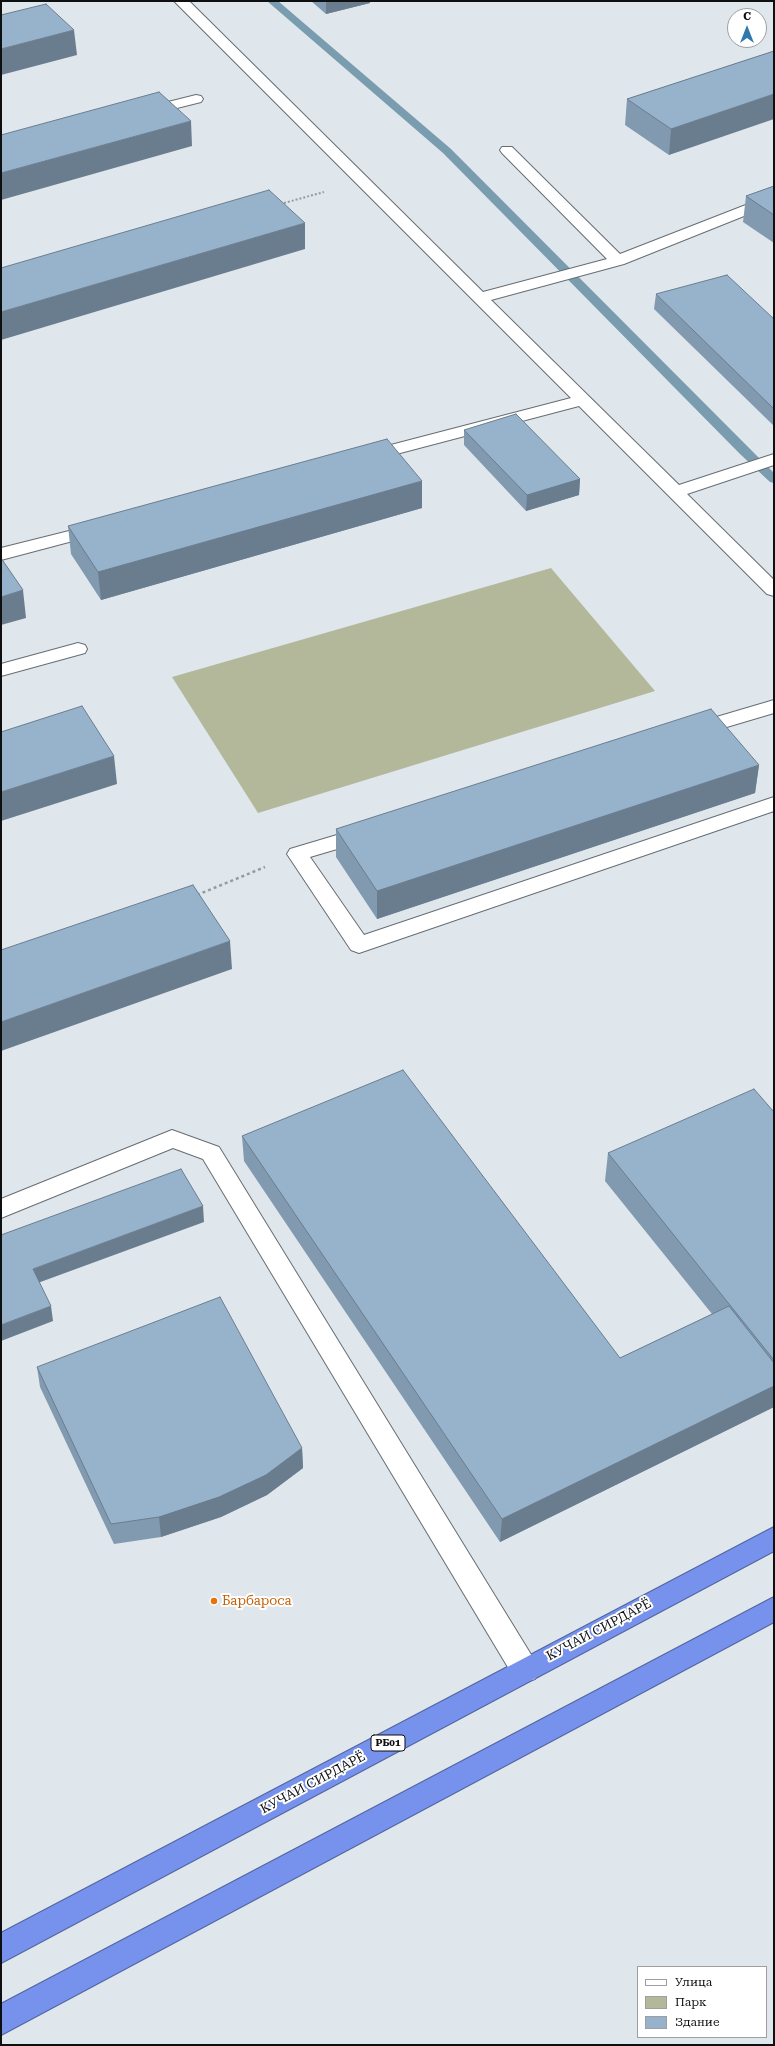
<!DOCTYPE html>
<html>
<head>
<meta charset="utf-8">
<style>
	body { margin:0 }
	#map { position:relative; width:775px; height:2046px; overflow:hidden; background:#dfe6ec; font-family:"Roboto Serif",serif }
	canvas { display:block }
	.frame { position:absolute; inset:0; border:2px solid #0d0f11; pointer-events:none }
	.legend { position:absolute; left:637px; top:1966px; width:130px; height:72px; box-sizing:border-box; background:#fff; border:1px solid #9e9fa0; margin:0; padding:5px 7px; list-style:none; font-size:12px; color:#0d0f11 }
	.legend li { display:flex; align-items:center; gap:8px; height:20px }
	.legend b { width:20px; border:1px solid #9e9fa0 }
	.north { position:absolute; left:727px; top:8px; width:40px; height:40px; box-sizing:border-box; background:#fff; border:1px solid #9e9fa0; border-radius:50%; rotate:0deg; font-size:11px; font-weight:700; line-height:16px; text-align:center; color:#0d0f11 }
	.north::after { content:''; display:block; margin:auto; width:14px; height:18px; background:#2f79ac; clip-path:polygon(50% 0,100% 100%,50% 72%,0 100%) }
</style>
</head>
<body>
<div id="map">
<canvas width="775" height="2046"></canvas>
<div class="frame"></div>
<ul class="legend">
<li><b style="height:5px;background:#fff"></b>Улица</li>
<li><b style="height:11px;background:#b4b89b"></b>Парк</li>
<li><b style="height:11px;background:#97b3cc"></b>Здание</li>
</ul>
<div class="north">С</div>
</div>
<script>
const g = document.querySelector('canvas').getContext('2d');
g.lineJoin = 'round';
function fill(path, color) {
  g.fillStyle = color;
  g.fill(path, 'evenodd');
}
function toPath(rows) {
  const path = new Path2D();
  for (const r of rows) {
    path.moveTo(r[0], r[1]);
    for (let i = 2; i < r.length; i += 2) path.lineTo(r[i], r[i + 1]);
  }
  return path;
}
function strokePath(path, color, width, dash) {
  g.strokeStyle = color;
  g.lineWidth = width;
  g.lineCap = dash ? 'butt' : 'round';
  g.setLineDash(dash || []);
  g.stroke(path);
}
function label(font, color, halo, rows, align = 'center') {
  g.font = font + ' "Roboto Serif",serif';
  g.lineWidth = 4;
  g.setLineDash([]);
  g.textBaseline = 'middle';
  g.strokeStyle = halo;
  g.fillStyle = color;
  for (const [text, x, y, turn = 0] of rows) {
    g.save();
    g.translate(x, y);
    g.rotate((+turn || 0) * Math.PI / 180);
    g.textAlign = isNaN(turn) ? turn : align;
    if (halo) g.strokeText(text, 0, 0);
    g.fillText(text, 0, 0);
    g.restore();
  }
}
const green = toPath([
	[551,568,655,691,258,813,172,677]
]);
const stream = toPath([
	[267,1,278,1,451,149,774,473,774,483,770,482,740,454,443,153,267,1]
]);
const pathFar1 = toPath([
	[284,203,324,192]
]);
const path = toPath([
	[197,895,265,867]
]);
const minor = toPath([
	[174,1,189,1,483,292,607,259,502,153,500,150,502,147,512,147,620,254,774,194,774,204,624,264,491,300,679,485,774,454,774,465,687,494,774,580,774,596,767,594,579,406,366,462,360,461,357,457,360,453,571,398,174,1],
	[196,95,201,96,203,99,201,102,145,116,140,115,138,112,140,109,196,95],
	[97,524,103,525,106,529,103,533,1,560,1,548,97,524],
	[78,643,85,645,87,649,85,653,1,676,1,664,78,643],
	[774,700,774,713,693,737,686,736,683,731,686,726,774,700],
	[774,797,774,811,359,953,351,950,287,854,290,849,357,829,364,827,371,829,374,834,371,839,310,857,364,935,774,797],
	[172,1130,219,1147,535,1661,539,1670,535,1679,525,1682,515,1679,203,1159,173,1148,1,1218,1,1199,172,1130]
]);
const highway = toPath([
	[774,1527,774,1551,1,1963,1,1933,774,1527],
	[774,1597,774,1622,1,2035,1,2004,774,1597]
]);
const wall = toPath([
	[311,1,370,1,370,3,326,14],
	[774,51,669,155,625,125,627,99],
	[774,186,774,243,743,222,746,196],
	[656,294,774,319,774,426,654,309],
	[464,430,580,479,579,495,526,511,464,445],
	[422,481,422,508,101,600,71,554,68,526],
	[759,765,755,793,377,919,336,857,336,829],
	[774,1112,774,1407,500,1542,244,1161,242,1136,620,1358,712,1314,605,1181,608,1153],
	[37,1367,302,1448,303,1468,267,1495,221,1517,161,1537,114,1544,40,1387]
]);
const shadedWall = toPath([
	[326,1,370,1,370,3,326,14],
	[74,30,77,55,1,75,1,49],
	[774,94,774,119,669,155,671,129],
	[191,121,192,146,1,200,1,173],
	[305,223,305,249,1,340,1,312],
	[580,479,579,495,526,511,527,495],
	[422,481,422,508,101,600,98,572],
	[23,590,26,618,1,625,1,597],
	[114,756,117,784,1,821,1,792],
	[759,765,755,793,377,919,377,891],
	[230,941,232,969,1,1051,1,1022],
	[203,1206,204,1222,35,1284,33,1269],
	[51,1306,53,1321,1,1341,1,1325],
	[774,1386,774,1407,500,1542,502,1519],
	[302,1448,303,1468,267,1495,221,1517,161,1537,159,1517]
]);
const building = toPath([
	[46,4,74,30,1,49,1,15,46,4],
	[774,51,774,94,671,129,627,99,774,51],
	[159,92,191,121,1,173,1,135,159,92],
	[774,186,774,215,746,196,774,186],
	[269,190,305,223,1,312,1,268,269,190],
	[727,275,774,319,774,409,656,294,727,275],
	[516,414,580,479,527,495,464,430,516,414],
	[387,439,422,481,98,572,68,526,387,439],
	[1,558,23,590,1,597,1,558],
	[82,706,114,756,1,792,1,732,82,706],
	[711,709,759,765,377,891,336,829,711,709],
	[193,885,230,941,1,1022,1,950,193,885],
	[403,1070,620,1358,729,1306,774,1363,774,1386,502,1519,242,1136,403,1070],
	[754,1089,774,1112,774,1360,608,1153,754,1089],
	[181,1169,203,1206,33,1269,51,1306,1,1325,1,1235,181,1169],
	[220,1297,302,1448,266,1475,219,1497,159,1517,111,1524,37,1367,220,1297]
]);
const markers = [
	[214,1601,4,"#e8710a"]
];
const shields = [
	[388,1743,34]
];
const shieldNames = [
	["РБ01",388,1743]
];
const nearFoodnames = [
	["Барбароса",222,1601]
];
const nearStreetnames = [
	["КУЧАИ СИРДАРЁ",599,1630,-28],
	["КУЧАИ СИРДАРЁ",313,1783,-28]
];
fill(green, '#b4b89b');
fill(stream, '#799daf');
strokePath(minor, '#676d72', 2);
strokePath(highway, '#51649f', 2);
strokePath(pathFar1, '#969ba0', 2, [2, 2]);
strokePath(path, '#969ba0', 2.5, [3, 3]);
fill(minor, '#fff');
fill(highway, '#7692ec');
fill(wall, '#829aaf');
fill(shadedWall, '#6a7d8f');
fill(building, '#97b3cc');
strokePath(building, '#6a7d8f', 1);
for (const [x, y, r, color] of markers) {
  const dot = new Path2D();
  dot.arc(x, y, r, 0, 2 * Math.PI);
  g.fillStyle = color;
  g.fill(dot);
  strokePath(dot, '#fff', 1.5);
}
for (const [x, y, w] of shields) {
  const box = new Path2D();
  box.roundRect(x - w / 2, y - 8, w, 16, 3);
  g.fillStyle = '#fff';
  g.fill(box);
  strokePath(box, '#0d0f11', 1);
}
label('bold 10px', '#0d0f11', null, shieldNames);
label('13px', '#c56008', '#fff', nearFoodnames, 'left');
label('13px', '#0d0f11', '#fff', nearStreetnames);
</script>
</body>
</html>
